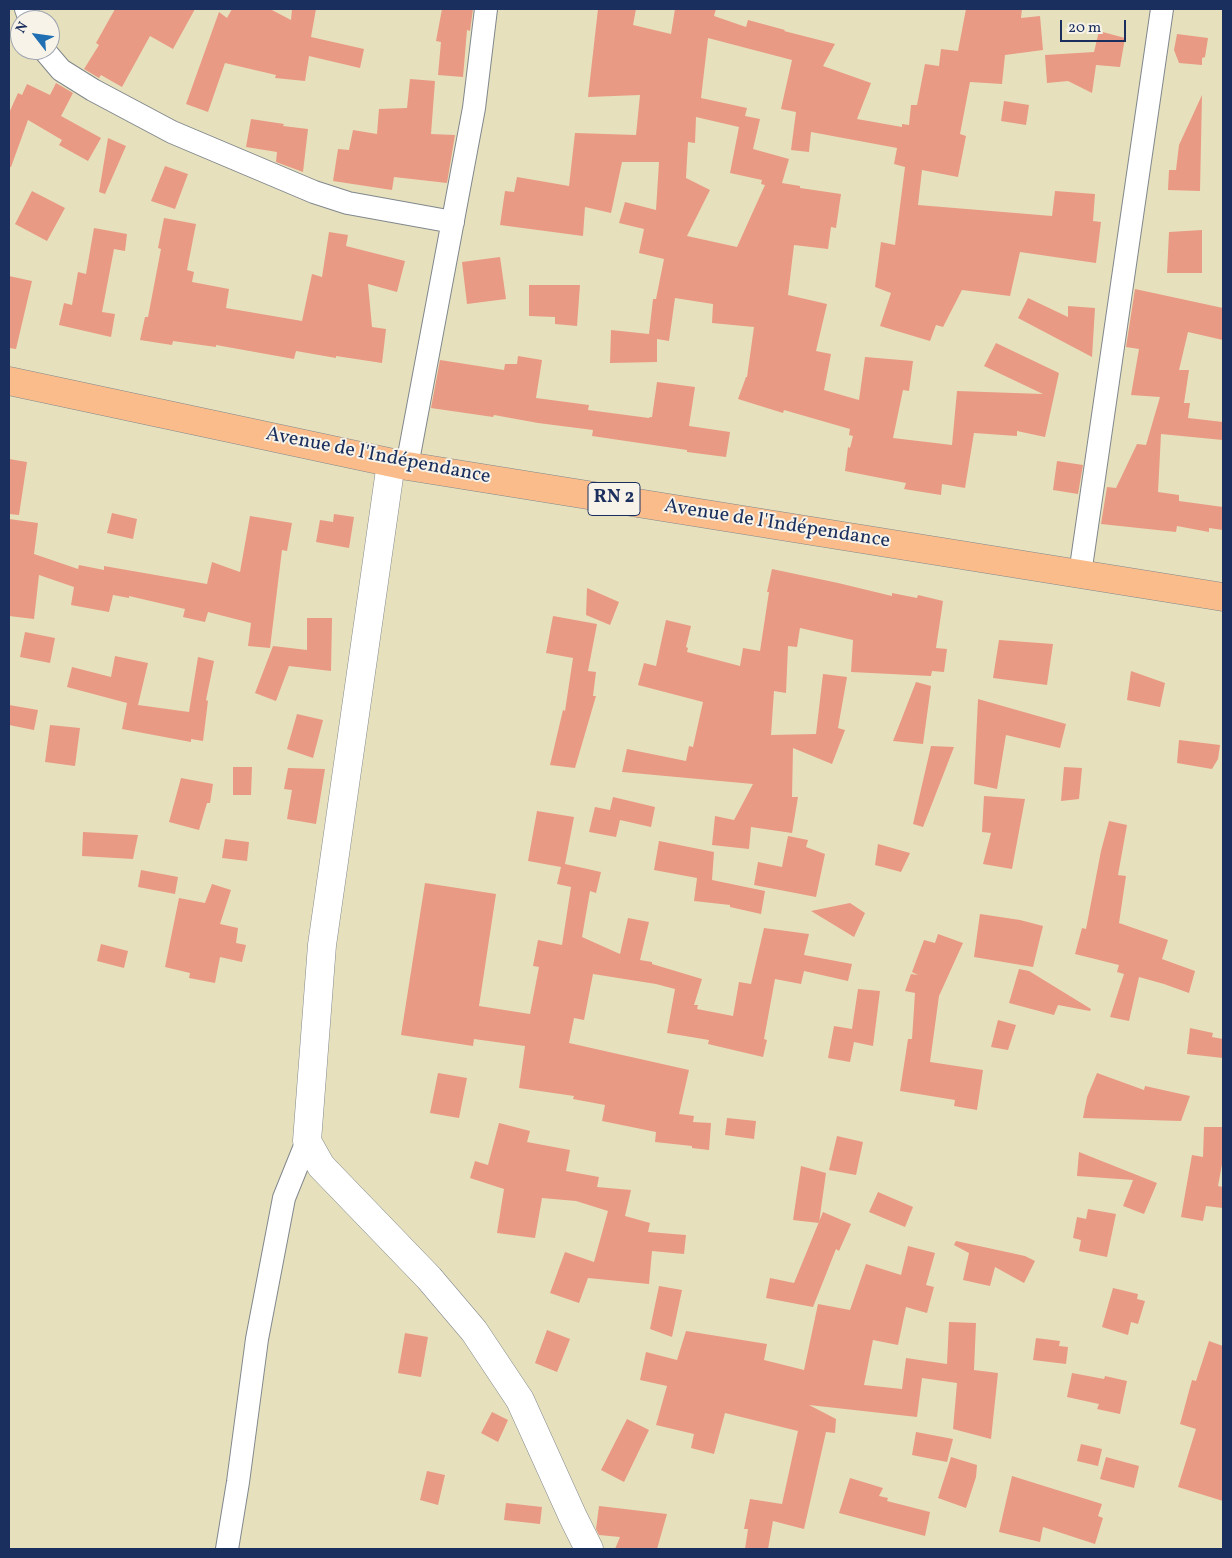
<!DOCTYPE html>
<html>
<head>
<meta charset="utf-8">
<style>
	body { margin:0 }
	#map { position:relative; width:1232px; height:1558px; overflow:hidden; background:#e7e0bc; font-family:Vollkorn,serif }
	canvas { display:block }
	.frame { position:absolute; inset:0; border:10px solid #1b2f5e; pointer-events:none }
	.north { position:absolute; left:10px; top:10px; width:50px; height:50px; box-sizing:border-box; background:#f7f3e8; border:1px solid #9fa5b1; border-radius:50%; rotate:300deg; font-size:14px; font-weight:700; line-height:20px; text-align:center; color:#1b2f5e }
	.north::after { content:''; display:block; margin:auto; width:18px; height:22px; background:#1f6fb2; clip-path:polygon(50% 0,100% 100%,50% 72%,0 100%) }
	.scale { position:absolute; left:1060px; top:20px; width:66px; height:22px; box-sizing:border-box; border:2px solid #1b2f5e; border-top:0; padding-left:6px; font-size:15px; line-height:18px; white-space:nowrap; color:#1b2f5e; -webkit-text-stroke:4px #f7f3e8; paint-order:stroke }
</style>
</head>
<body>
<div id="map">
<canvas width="1232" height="1558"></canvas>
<div class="frame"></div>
<div class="north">N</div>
<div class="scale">20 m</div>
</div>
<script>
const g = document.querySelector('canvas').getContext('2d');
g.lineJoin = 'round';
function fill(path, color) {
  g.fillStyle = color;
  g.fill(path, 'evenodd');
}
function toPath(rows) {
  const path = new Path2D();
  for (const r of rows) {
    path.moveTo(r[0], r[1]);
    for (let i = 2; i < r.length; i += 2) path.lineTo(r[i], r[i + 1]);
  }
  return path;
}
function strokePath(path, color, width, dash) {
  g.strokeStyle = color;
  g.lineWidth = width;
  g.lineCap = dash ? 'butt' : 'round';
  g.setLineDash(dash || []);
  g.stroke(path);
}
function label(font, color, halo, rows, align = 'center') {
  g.font = font + ' Vollkorn,serif';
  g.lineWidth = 4;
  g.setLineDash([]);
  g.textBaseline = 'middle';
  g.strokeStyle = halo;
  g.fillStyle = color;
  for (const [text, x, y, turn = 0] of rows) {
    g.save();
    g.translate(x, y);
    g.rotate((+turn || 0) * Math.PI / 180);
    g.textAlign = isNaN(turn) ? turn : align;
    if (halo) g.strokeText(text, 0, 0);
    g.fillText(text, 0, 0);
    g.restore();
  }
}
const building = toPath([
	[115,9,195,9,173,49,150,36,122,87,101,75,99,78,84,69,99,45,96,43],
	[232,9,270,9,291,20,292,9,316,9,311,37,364,49,360,68,309,56,305,81,275,78,276,75,225,63,208,112,186,104,219,12,227,18],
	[442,9,473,9,470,31,467,30,463,77,438,75,441,42,436,41],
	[598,9,636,9,633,25,671,34,675,9,716,9,714,16,746,27,748,20,785,30,784,31,835,44,823,66,871,83,857,119,902,127,902,124,909,125,911,105,917,105,925,64,939,66,941,49,958,51,966,9,1022,9,1021,18,1040,16,1043,50,1005,55,1002,84,970,82,960,134,966,136,958,177,922,170,918,205,1052,216,1055,191,1095,194,1093,221,1101,222,1096,263,1020,252,1010,296,962,290,943,327,936,325,930,341,880,326,891,293,875,287,881,242,895,245,905,167,894,164,897,148,811,132,809,152,791,150,796,112,781,109,792,60,708,38,701,98,747,108,745,116,760,119,753,149,789,159,782,183,800,186,800,188,841,194,836,228,831,227,828,249,794,245,788,295,827,304,816,351,831,354,824,390,859,400,865,357,913,361,909,391,903,390,893,438,952,445,957,391,1043,394,984,366,996,343,1059,373,1045,437,1017,431,1017,436,974,433,965,488,942,484,941,495,904,489,906,483,845,471,848,447,850,448,853,436,849,435,850,429,784,410,783,413,738,399,746,377,747,377,754,327,712,323,713,304,675,298,669,341,657,339,657,362,610,363,611,330,649,334,653,299,656,299,664,259,639,253,644,229,619,223,625,202,656,210,659,162,622,162,611,213,585,207,583,236,500,225,505,191,514,192,517,177,569,186,575,133,636,135,640,95,588,97],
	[696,117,739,127,730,173,762,180,761,184,765,185,737,247,687,236,710,190,686,178,688,142,695,143],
	[1099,31,1125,38,1120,67,1096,65,1092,93,1068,81,1047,83,1045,55,1094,52],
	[1177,34,1208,38,1205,57,1202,58,1202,65,1179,63,1174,50],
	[410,79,435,81,431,134,455,135,447,183,394,177,392,190,333,181,338,149,349,150,353,130,377,134,379,109,407,108],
	[56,83,73,93,61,116,101,138,88,161,59,145,62,140,28,120,11,167,9,167,9,113,18,93,22,95,27,84,50,95],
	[1202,95,1200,191,1168,190,1169,170,1176,170,1179,145],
	[1004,101,1029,105,1026,125,1001,121],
	[251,119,284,124,283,126,308,129,303,172,276,162,277,152,246,147],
	[108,138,126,146,105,194,99,192],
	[165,166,188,174,175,209,151,201],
	[32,191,65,208,47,241,15,224],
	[164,218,196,224,187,270,194,272,192,282,229,289,226,308,302,321,312,274,322,277,329,232,348,235,346,246,405,261,397,292,368,284,372,327,386,329,382,363,336,356,336,358,296,351,294,359,216,345,216,347,173,341,172,345,140,340,145,317,148,317,161,249,158,248],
	[94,228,127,234,125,251,114,249,102,312,115,314,111,337,59,325,64,303,72,305,78,272,86,274],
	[1202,230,1202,273,1167,273,1169,232],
	[500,257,506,299,467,304,462,262],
	[9,276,32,281,16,349,9,348],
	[529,285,580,285,577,326,555,324,555,317,529,316],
	[1135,289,1223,308,1223,340,1188,332,1179,370,1189,370,1184,403,1190,403,1188,418,1223,422,1223,440,1161,434,1158,492,1179,495,1179,501,1223,507,1223,530,1209,528,1209,532,1177,526,1176,532,1101,524,1107,487,1116,488,1137,444,1146,445,1160,397,1131,395,1139,349,1126,347],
	[1028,298,1068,317,1068,306,1095,308,1092,357,1018,318],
	[518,356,542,360,536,398,589,405,588,410,649,418,650,417,652,417,657,382,695,387,689,426,730,432,726,457,687,452,687,450,592,436,593,430,538,423,494,415,493,417,431,408,440,360,504,370,505,364,517,364],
	[9,459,27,462,19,515,9,514],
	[1057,461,1083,465,1078,494,1053,490],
	[112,513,137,519,133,539,107,533],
	[334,514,354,517,349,548,316,542,320,520,333,522],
	[250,516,292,523,287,551,282,550,270,648,248,646,251,623,208,612,205,622,183,617,185,609,129,596,129,598,113,595,109,612,71,605,74,587,39,575,34,619,9,616,9,519,38,523,34,554,78,569,79,565,104,570,104,566,207,584,212,562,240,572],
	[772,569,838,583,892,596,892,593,917,598,918,595,943,601,936,648,947,649,944,672,932,671,931,676,851,672,853,640,800,628,797,647,788,646,786,693,774,691,771,735,816,734,823,674,847,677,838,728,845,730,832,764,793,748,792,797,798,797,792,833,751,827,749,849,712,845,715,816,734,820,753,784,622,772,627,749,686,761,689,746,693,747,703,702,638,685,644,663,656,666,666,620,691,626,686,647,688,648,687,652,740,666,743,648,760,651,769,592,767,592],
	[587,588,619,602,610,625,586,615],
	[553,616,597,624,588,671,596,672,593,696,596,696,575,768,550,765,563,710,565,711,573,658,546,653],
	[307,618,332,618,331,671,289,666,276,701,255,693,273,646,307,650],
	[25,632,55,638,50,663,20,657],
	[999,640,1053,644,1047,685,993,678],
	[115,656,148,663,138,705,189,712,198,657,214,661,206,700,208,701,203,741,191,739,191,742,122,729,127,703,67,687,72,667,111,677],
	[1131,671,1165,683,1160,707,1127,700],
	[916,682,931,686,923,744,893,741],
	[978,699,1066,724,1060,748,1006,735,997,789,974,784],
	[9,705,38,710,34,730,9,725],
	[297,714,323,720,313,758,287,749],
	[50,725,80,728,75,766,45,762],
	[1179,740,1220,745,1218,759,1212,769,1177,763],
	[931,746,954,747,923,827,913,824],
	[233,767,252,767,251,795,233,795],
	[1064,767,1082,768,1079,799,1061,801],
	[288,768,325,769,316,824,287,819,292,790,284,789],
	[181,778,213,784,210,803,207,803,199,830,169,822],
	[984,796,1025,799,1012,869,983,864,991,833,982,832],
	[613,797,655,807,651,827,620,820,616,837,589,832,595,807,610,810],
	[537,811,574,817,565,864,601,872,596,893,590,891,582,937,620,954,628,918,649,922,640,960,652,962,652,964,702,979,694,1005,698,1005,697,1009,733,1016,739,982,751,984,764,928,809,934,804,955,852,964,848,981,804,971,801,984,775,979,764,1039,767,1040,763,1057,708,1044,709,1040,667,1033,675,989,656,984,593,974,584,1020,574,1018,569,1043,689,1070,679,1114,694,1116,693,1122,711,1123,709,1150,692,1148,692,1146,655,1142,656,1132,602,1121,605,1105,573,1099,574,1096,519,1088,525,1046,474,1039,473,1046,401,1035,425,883,496,894,479,1006,530,1014,539,967,533,966,538,940,562,945,571,887,557,884,561,867,528,861],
	[1109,821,1127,825,1118,875,1126,876,1119,923,1168,940,1162,959,1195,971,1189,993,1164,984,1139,977,1129,1021,1110,1017,1124,974,1117,972,1119,965,1075,954,1082,928,1086,929,1101,851],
	[83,832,138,835,133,859,82,856],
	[788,836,808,840,806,847,825,854,816,897,754,885,758,862,782,867],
	[225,839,249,842,247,861,222,858],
	[659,841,714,852,712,880,765,891,761,914,730,907,730,905,694,901,697,878,654,870],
	[878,844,910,853,901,872,875,865],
	[141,870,178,877,175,894,138,887],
	[212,884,231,890,220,924,238,928,236,943,246,945,242,962,220,957,215,983,189,978,190,973,165,967,179,898,205,903],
	[850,903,865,913,854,937,811,911],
	[980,914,1020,920,1043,926,1033,967,974,957],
	[938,934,963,943,939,996,930,1062,983,1070,977,1110,954,1106,955,1100,900,1091,908,1039,912,1039,915,993,905,991,911,974,918,975,912,972,924,940,935,943],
	[101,944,128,951,124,968,97,961],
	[1019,969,1029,971,1091,1009,1090,1011,1058,1005,1054,1015,1009,1003],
	[858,989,880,991,873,1046,854,1042,850,1062,828,1058,834,1026,852,1029],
	[998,1020,1016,1025,1008,1050,991,1047],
	[1190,1028,1213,1033,1212,1037,1223,1039,1223,1058,1187,1054],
	[438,1073,467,1078,459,1118,430,1113],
	[1097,1073,1144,1090,1145,1086,1190,1096,1181,1121,1083,1118,1087,1097],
	[727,1118,756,1121,754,1139,725,1135],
	[499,1123,530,1131,527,1142,570,1150,566,1171,599,1177,597,1187,631,1190,625,1216,650,1223,648,1232,686,1235,684,1254,652,1251,649,1284,588,1278,579,1303,550,1293,565,1252,594,1262,608,1211,576,1201,542,1198,535,1238,497,1233,504,1189,470,1178,475,1161,488,1165],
	[1204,1127,1223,1127,1223,1159,1218,1186,1223,1187,1223,1208,1206,1206,1203,1221,1181,1217,1192,1155,1203,1157],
	[837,1136,863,1142,856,1175,829,1170],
	[1079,1152,1157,1183,1144,1214,1123,1206,1133,1180,1077,1176],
	[801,1166,826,1173,819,1223,793,1220],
	[878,1192,913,1207,905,1227,869,1212],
	[1088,1209,1116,1214,1107,1257,1079,1251,1081,1240,1073,1238,1077,1217,1086,1219],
	[823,1212,851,1224,839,1251,836,1249,813,1307,766,1298,770,1278,794,1283],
	[956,1241,1025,1256,1035,1261,1024,1283,995,1267,990,1286,963,1280,969,1253,954,1245],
	[908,1246,935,1253,926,1285,934,1287,927,1313,906,1307,898,1345,873,1340,864,1385,902,1389,906,1358,947,1364,949,1322,976,1323,974,1370,998,1373,991,1439,953,1429,957,1383,922,1378,917,1417,809,1405,836,1419,835,1433,826,1432,804,1529,773,1521,768,1549,745,1549,748,1529,744,1529,750,1499,782,1504,798,1431,725,1413,714,1454,691,1448,694,1434,656,1425,667,1386,640,1380,646,1352,677,1360,686,1331,767,1344,764,1360,804,1370,818,1304,850,1310,866,1264,901,1275],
	[659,1286,682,1290,672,1337,650,1329],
	[1113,1288,1138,1294,1137,1299,1145,1301,1138,1324,1131,1322,1128,1335,1102,1327],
	[547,1330,570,1339,557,1372,535,1363],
	[405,1333,428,1337,421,1377,398,1373],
	[1036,1338,1060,1341,1059,1346,1068,1347,1066,1364,1033,1360],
	[1209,1341,1223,1346,1223,1501,1178,1487,1196,1429,1180,1424,1192,1380,1196,1381],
	[1072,1373,1104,1379,1105,1376,1127,1381,1120,1414,1097,1409,1099,1404,1067,1397],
	[492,1412,508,1420,498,1442,481,1433],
	[627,1419,649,1430,624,1482,601,1470],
	[916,1432,953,1439,947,1462,912,1455],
	[1081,1444,1102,1449,1098,1466,1077,1461],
	[951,1457,977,1465,976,1477,966,1508,938,1498],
	[1106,1457,1139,1466,1134,1488,1100,1479],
	[427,1471,445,1475,438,1505,420,1500],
	[1012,1476,1102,1504,1098,1516,1103,1518,1095,1544,1043,1527,1040,1542,999,1532],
	[850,1478,883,1488,879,1496,888,1498,887,1501,930,1512,925,1536,839,1513],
	[506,1503,542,1507,540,1524,504,1520],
	[599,1506,667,1514,657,1549,615,1549,620,1537,599,1535,596,1529]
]);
const minor = toPath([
	[26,9,30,20],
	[44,50,61,70,93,90,172,132,314,192,348,203,453,222],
	[407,466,474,108,486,9],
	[1080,574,1162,9],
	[227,1549,238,1482,257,1339,284,1198,307,1141]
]);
const tertiary = toPath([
	[391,463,322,945,307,1141,321,1166,429,1278,474,1331,520,1400,573,1517,589,1549]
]);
const primary = toPath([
	[9,381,407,466,1223,597]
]);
const shields = [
	[614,499,52]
];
const shieldNames = [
	["RN 2",614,499]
];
const streetNames = [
	["Avenue de l'Indépendance",378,457,11],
	["Avenue de l'Indépendance",777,525,9]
];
fill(building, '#e99a84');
strokePath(minor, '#81888d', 24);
strokePath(tertiary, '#81888d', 29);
strokePath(primary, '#81888d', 29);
strokePath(minor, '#fff', 22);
strokePath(tertiary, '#fff', 28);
strokePath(primary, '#f9bc8a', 28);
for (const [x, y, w] of shields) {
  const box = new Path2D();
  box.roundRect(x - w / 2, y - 16.5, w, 33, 4);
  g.fillStyle = '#f7f3e8';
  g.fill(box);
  strokePath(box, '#1b2f5e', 1);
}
label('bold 19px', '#1b2f5e', null, shieldNames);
label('20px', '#1b2f5e', '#f7f3e8', streetNames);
</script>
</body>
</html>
